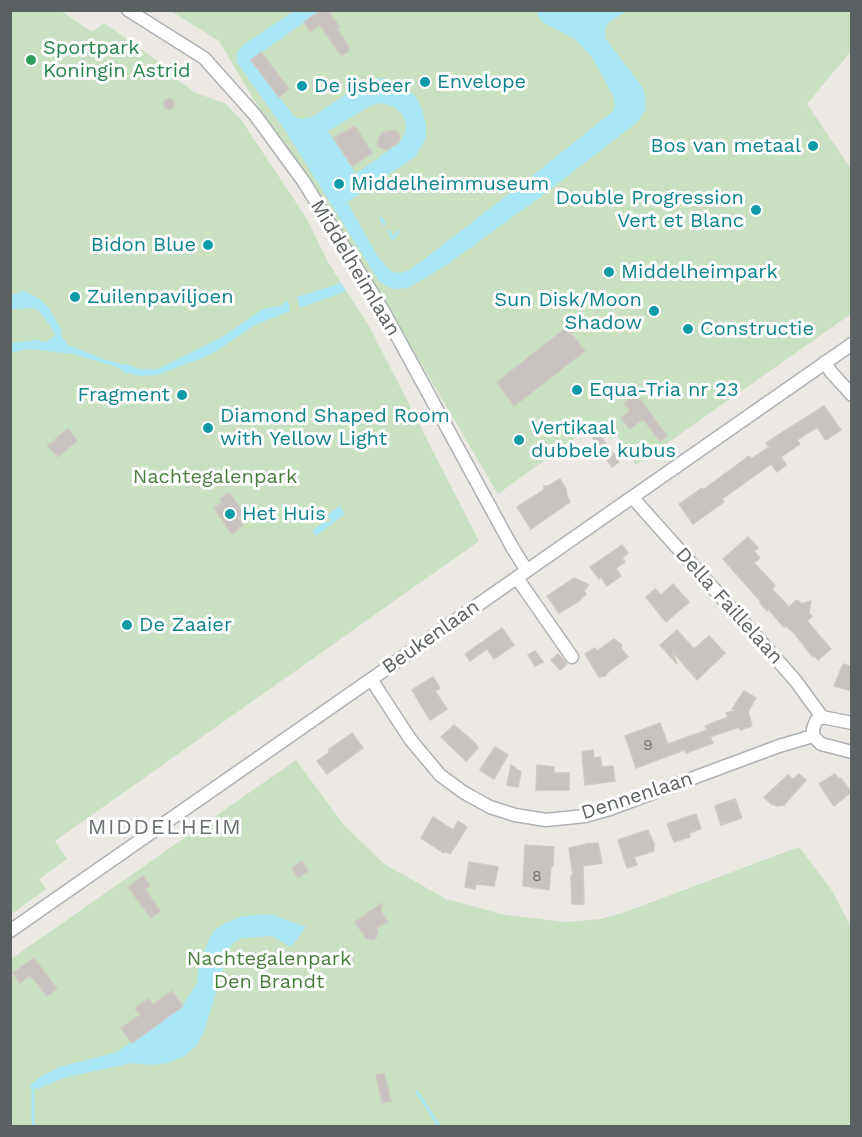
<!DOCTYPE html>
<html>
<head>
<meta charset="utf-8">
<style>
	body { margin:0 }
	#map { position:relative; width:862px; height:1137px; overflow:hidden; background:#ece8e3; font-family:"Work Sans",sans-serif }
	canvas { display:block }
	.frame { position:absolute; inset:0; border:12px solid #5b6062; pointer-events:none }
</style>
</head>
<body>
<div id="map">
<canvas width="862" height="1137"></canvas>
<div class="frame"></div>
</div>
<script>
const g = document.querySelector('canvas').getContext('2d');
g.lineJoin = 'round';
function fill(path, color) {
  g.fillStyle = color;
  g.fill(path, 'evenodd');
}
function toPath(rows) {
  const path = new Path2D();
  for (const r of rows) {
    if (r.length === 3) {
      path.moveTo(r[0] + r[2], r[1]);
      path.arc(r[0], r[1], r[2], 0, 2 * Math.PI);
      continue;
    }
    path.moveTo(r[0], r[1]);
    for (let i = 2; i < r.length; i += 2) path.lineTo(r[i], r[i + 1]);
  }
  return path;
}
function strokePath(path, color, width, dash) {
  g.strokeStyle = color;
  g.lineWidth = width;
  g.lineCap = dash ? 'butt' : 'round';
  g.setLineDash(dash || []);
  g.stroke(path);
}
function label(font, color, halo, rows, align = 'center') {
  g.font = font + ' "Work Sans",sans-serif';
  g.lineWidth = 6;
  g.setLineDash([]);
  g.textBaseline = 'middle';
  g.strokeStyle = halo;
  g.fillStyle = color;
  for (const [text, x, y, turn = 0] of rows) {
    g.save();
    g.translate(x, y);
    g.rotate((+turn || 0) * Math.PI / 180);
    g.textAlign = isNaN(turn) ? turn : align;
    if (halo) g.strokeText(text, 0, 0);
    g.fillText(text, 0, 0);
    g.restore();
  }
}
const green = toPath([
	[11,11,61,11,92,32,104,23,174,73,179,81,194,92,226,104,242,121,307,219,329,264,369,326,479,541,55,841,67,859,39,879,46,889,11,914],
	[171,11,851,11,851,51,807,104,851,169,851,314,636,465,617,435,610,439,597,422,498,494,347,238,260,110,219,41],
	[296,760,343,824,384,864,446,899,506,915,566,922,601,919,628,911,799,847,831,889,851,927,851,1126,11,1126,11,959]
]);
const water = toPath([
	[294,11,320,11,251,60,294,116,300,119,312,117,363,83,373,79,383,78,405,86,416,97,422,109,426,125,426,138,415,157,347,202,377,255,387,268,393,272,401,273,410,270,527,180,612,112,615,107,613,95,591,56,575,39,542,22,536,11,627,11,609,22,605,29,605,38,643,88,645,99,645,110,639,120,631,127,539,198,445,266,408,288,394,289,386,286,379,281,285,130,236,61,237,52,243,45],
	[381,103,395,107,403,115,406,125,404,135,399,143,354,175,354,171,327,130,330,130,372,105],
	[341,283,346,291,300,308,297,297],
	[24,291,40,299,49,308,62,331,60,334,68,345,104,359,124,365,127,364,139,369,158,369,222,337,263,309,280,306,288,300,290,311,255,325,215,352,202,358,157,375,141,376,126,373,117,367,73,354,29,349,11,353,12,343,37,340,46,342,55,335,51,327,39,311,34,308,11,309,11,295],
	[340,506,345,514,316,536,312,531,325,521,327,523,331,521,327,515],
	[256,915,273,915,306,927,291,947,272,936,242,938,234,942,229,949,204,1032,196,1046,183,1057,168,1063,152,1065,133,1063,66,1077,38,1089,29,1086,40,1077,60,1067,117,1052,182,1006,197,983,198,969,202,957,209,939,214,931,225,923,240,917]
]);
const stream = toPath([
	[381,218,384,224],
	[389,231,392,238],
	[394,238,398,232],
	[33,1087,33,1122,35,1126],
	[417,1092,439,1126]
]);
const building = toPath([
	[321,10,328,10,340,28,337,29,349,47,348,48,349,51,342,55,340,54,320,25,310,32,304,22,321,10],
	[261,52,289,89,279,97,251,60,261,52],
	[169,104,5.5],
	[355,126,372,153,352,166,334,138,355,126],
	[395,130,400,135,399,142,387,150,377,146,379,138,382,133,395,130],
	[566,328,585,351,514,406,497,382,566,328],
	[636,394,667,436,660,441,643,419,630,429,621,418,630,411,624,403,636,394],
	[824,406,841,430,826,440,817,427,797,440,800,444,781,457,786,465,777,472,771,464,722,499,724,502,693,524,679,504,702,488,703,490,749,456,751,459,769,447,766,443,824,406],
	[592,424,619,462,612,467,586,428,592,424],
	[68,429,77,441,58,457,47,445,57,440,55,439,68,429],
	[560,479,566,489,567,496,570,502,531,529,517,507,544,490,544,486,548,486,560,479],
	[229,493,244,513,238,517,243,525,232,534,214,508,222,503,220,499,229,493],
	[748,537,758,548,754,551,760,558,754,563,773,583,775,586,772,589,789,607,797,600,802,604,811,601,809,613,812,616,807,621,831,649,818,660,814,655,813,657,794,633,786,626,784,627,768,609,767,611,760,603,761,602,723,559,748,537],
	[622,545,628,553,622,558,625,562,616,568,621,576,607,586,601,577,599,579,590,567,622,545],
	[574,578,589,585,584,591,586,594,579,601,559,613,547,596,574,578],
	[673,584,689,602,666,622,646,597,655,589,661,595,673,584],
	[502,628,514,645,494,659,487,649,470,661,465,654,502,628],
	[677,630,694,649,709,636,725,653,697,680,673,652,677,664,660,645,677,630],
	[614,639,622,645,621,648,628,657,609,671,605,676,599,677,585,654,595,648,597,651,614,639],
	[535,651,543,662,535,666,528,655,535,651],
	[558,654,567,664,560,670,551,660,558,654],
	[843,664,852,667,852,691,834,686,843,664],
	[433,677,440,688,435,691,447,709,430,720,412,690,433,677],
	[744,691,756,698,748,712,752,726,740,730,739,727,710,737,713,743,686,753,684,750,636,768,625,736,660,723,668,744,707,730,705,726,728,717,726,713,735,711,732,709,744,691],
	[454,725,475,743,478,748,466,761,441,737,454,725],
	[352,733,363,748,327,774,317,761,330,752,328,750,352,733],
	[495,747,508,755,494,779,480,770,495,747],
	[593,750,594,758,600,757,602,767,613,766,615,781,585,785,582,752,593,750],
	[511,765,521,772,518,787,507,785,511,765],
	[537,765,554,767,554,773,569,773,569,790,536,790,537,765],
	[799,774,806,780,784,805,778,806,771,804,764,797,788,775,793,779,799,774],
	[835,774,839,779,841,778,851,792,834,806,819,784,835,774],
	[735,799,742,818,721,825,715,806,735,799],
	[696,814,701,829,689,833,690,837,674,842,667,824,696,814],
	[433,817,453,830,458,821,467,827,450,854,445,851,444,853,421,838,433,817],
	[648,830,654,844,654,851,634,857,637,865,627,868,618,840,648,830],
	[590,843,590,844,598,843,602,863,583,866,584,904,572,904,571,876,573,875,569,848,590,843],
	[525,845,554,847,553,866,551,866,549,890,523,886,525,845],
	[302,861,308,871,298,878,292,868,302,861],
	[469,862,498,867,494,886,476,884,475,889,465,887,469,862],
	[143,876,150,886,145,889,160,911,151,918,128,887,143,876],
	[382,903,381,912,388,922,376,928,378,931,376,938,373,940,366,938,355,922,382,903],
	[34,958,57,989,47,996,30,975,20,983,13,973,34,958],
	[172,991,183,1006,132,1043,121,1028,140,1015,135,1008,148,999,153,1004,172,991],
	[384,1073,391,1101,382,1103,376,1075,384,1073]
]);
const minor = toPath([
	[128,10,204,58,255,115,304,182,385,314,512,547,527,571],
	[825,362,831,372,852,395],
	[633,498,795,680,822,717],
	[517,578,572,657],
	[371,679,410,739,440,775,463,792,490,807,515,815,546,820,585,816,610,809,779,746,813,736],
	[852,723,822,717,816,721,813,729,813,736,821,744,852,752],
	[10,931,852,344]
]);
const markers = [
	[31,60,6,"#2e9e5b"],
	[425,82,6,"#0f9aa8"],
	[302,86,6,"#0f9aa8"],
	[813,146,6,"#0f9aa8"],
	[339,184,6,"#0f9aa8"],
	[756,210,6,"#0f9aa8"],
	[208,245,6,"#0f9aa8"],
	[609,272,6,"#0f9aa8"],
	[75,297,6,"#0f9aa8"],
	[654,311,6,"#0f9aa8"],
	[688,329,6,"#0f9aa8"],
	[577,390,6,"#0f9aa8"],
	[182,395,6,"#0f9aa8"],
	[208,428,6,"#0f9aa8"],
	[519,440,6,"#0f9aa8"],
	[230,514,6,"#0f9aa8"],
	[127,625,6,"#0f9aa8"]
];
const numberNames = [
	["9",648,745],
	["8",537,876]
];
const leisureNames = [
	["Sportpark",43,48],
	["Koningin Astrid",43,71]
];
const cultureNames = [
	["Envelope",437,82],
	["De ijsbeer",314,86],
	["Bos van metaal",801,146,"right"],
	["Middelheimmuseum",351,184],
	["Double Progression",744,198,"right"],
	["Vert et Blanc",744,221,"right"],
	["Bidon Blue",196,245,"right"],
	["Middelheimpark",621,272],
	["Zuilenpaviljoen",87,297],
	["Sun Disk/Moon",642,300,"right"],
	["Shadow",642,323,"right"],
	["Constructie",700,329],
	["Equa-Tria nr 23",589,390],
	["Fragment",170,395,"right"],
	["Diamond Shaped Room",220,416],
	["with Yellow Light",220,439],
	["Vertikaal",531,428],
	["dubbele kubus",531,451],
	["Het Huis",242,514],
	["De Zaaier",139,625]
];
const streetNames = [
	["Middelheimlaan",355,268,59],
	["Della Faillelaan",729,606,48],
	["Beukenlaan",431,637,-35],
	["Dennenlaan",637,796,-18]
];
const parkNames = [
	["Nachtegalenpark",215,477],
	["Nachtegalenpark",269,959],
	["Den Brandt",269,982]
];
const quarterNames = [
	["MIDDELHEIM",165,828]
];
fill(green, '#c9e1c1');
fill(water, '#a9e7f6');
strokePath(stream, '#a9e7f6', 3);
fill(building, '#c8c3c0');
strokePath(building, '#d0c8c2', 1.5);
strokePath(minor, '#aeb2b4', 15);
strokePath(minor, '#fff', 12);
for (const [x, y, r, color] of markers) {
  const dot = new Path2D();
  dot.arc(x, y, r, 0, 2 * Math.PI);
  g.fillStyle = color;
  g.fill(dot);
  strokePath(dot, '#fff', 2);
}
label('16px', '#76797a', null, numberNames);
label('20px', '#27864d', '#fff', leisureNames, 'left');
label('20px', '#0d838f', '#fff', cultureNames, 'left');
label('20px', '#5b6062', '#fff', streetNames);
label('20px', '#497f3d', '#fff', parkNames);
g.letterSpacing = '1.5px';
label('22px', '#6c7274', '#fff', quarterNames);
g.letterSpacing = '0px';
</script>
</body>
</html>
